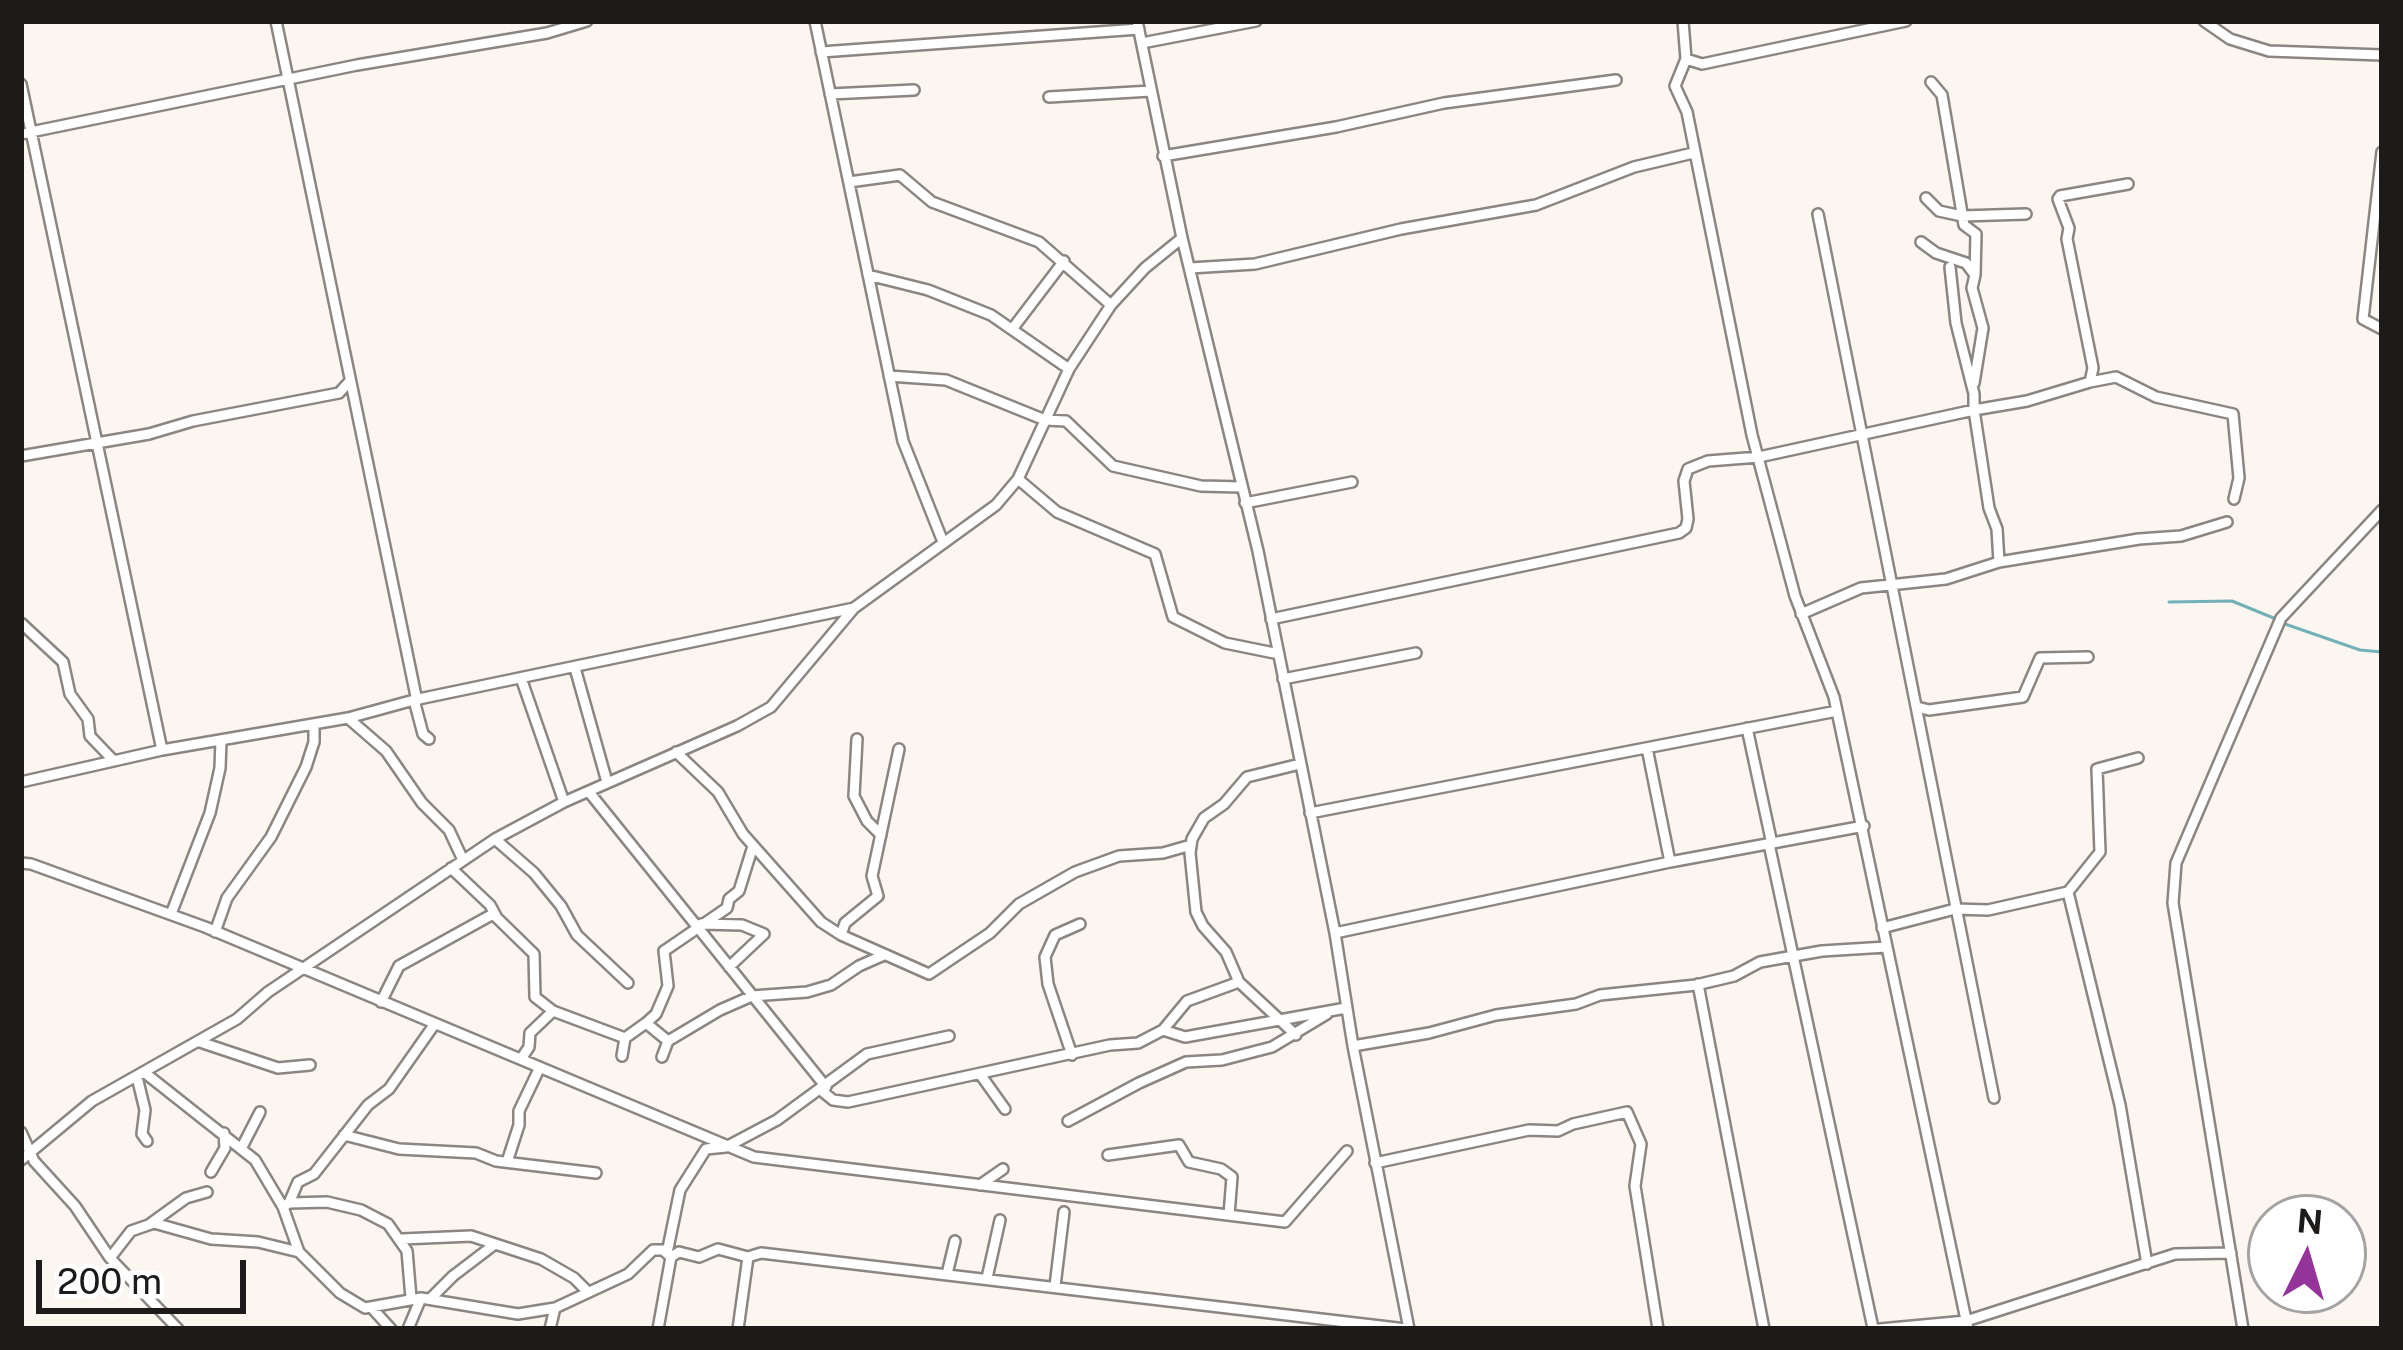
<!DOCTYPE html>
<html>
<head>
<meta charset="utf-8">
<style>
	body { margin:0 }
	#map { position:relative; width:2403px; height:1350px; overflow:hidden; background:#fcf6f1; font-family:"Public Sans",sans-serif }
	canvas { display:block }
	.frame { position:absolute; inset:0; border:24px solid #1d1b19; pointer-events:none }
	.north { position:absolute; left:2247px; top:1194px; width:120px; height:120px; box-sizing:border-box; background:#fff; border:3px solid #a5a4a3; border-radius:50%; rotate:5deg; font-size:33px; font-weight:700; line-height:48px; text-align:center; color:#1d1b19 }
	.north::after { content:''; display:block; margin:auto; width:42px; height:54px; background:#95339a; clip-path:polygon(50% 0,100% 100%,50% 72%,0 100%) }
	.scale { position:absolute; left:36px; top:1260px; width:210px; height:54px; box-sizing:border-box; border:6px solid #1d1b19; border-top:0; padding-left:15px; font-size:36px; line-height:42px; white-space:nowrap; color:#1d1b19; -webkit-text-stroke:9px #fff; paint-order:stroke }
</style>
</head>
<body>
<div id="map">
<canvas width="2403" height="1350"></canvas>
<div class="frame"></div>
<div class="north">N</div>
<div class="scale">200 m</div>
</div>
<script>
const g = document.querySelector('canvas').getContext('2d');
g.lineJoin = 'round';
function toPath(rows) {
  const path = new Path2D();
  for (const r of rows) {
    path.moveTo(r[0], r[1]);
    for (let i = 2; i < r.length; i += 2) path.lineTo(r[i], r[i + 1]);
  }
  return path;
}
function strokePath(path, color, width, dash) {
  g.strokeStyle = color;
  g.lineWidth = width;
  g.lineCap = dash ? 'butt' : 'round';
  g.setLineDash(dash || []);
  g.stroke(path);
}
const stream = toPath([
	[2169,602,2232,601,2276,619],
	[2285,624,2360,650,2382,652]
]);
const minor = toPath([
	[276,21,417,701],
	[815,21,903,441,943,542],
	[1137,21,1182,238,1258,551,1335,933,1353,1046,1409,1329],
	[1683,21,1686,59,1675,86,1687,112,1752,435,1795,596,1834,697,1968,1329],
	[2204,21,2230,39,2269,51,2382,55],
	[1142,43,1256,21],
	[821,52,1139,29],
	[1686,59,1702,64,1906,21],
	[1931,82,1942,95,1964,225,1976,234,1975,275],
	[21,84,162,750],
	[830,94,914,90],
	[1049,97,1151,91],
	[21,134,357,65,547,33,587,21],
	[2382,152,2363,319,2382,329],
	[1163,156,1336,127,1444,103,1616,80],
	[849,182,900,175,932,202,1039,242,1111,305],
	[2128,184,2060,196,2058,199,2069,228,2067,239,2093,368,2090,382,2027,401,1974,410,1989,508,1997,529,1999,562,2139,539,2181,536,2227,522],
	[1926,198,1939,211,1962,216,2026,214],
	[1818,214,1994,1098],
	[1921,242,1936,253,1966,263,1975,275,1972,288,1983,328,1974,383],
	[1190,268,1255,264,1401,229,1536,205,1634,167,1693,153],
	[868,275,928,290,991,315,1069,369],
	[1013,328,1064,261],
	[889,376,946,380,1045,420,1066,421,1113,466,1201,486,1241,487],
	[2090,382,2116,377,2156,397,2233,414,2239,478,2234,499],
	[21,456,149,434,193,421,339,393,349,382],
	[1018,479,1057,512,1155,554,1173,617,1225,643,1279,654],
	[1245,503,1352,482],
	[1801,614,1861,588,1946,579,1999,562],
	[1271,619,1679,533,1686,528,1688,519,1684,481,1688,469,1708,461,1759,457,1974,410,1974,394,1956,323,1950,267],
	[21,623,63,662,70,694,88,719,90,736,114,761],
	[575,668,607,782],
	[521,678,564,802],
	[1283,679,1416,653],
	[414,700,423,734,429,739],
	[1917,707,1929,710,2023,697,2040,658,2088,657],
	[348,718,386,751,422,803,449,830,463,860],
	[1747,728,1772,844],
	[857,739,854,796,867,821,881,835],
	[1647,748,1670,862],
	[676,752,718,792,743,834,821,922,841,935,929,974,990,933,1019,904,1075,872,1119,856,1163,853,1191,845],
	[21,782,162,750,348,718,414,700,854,608],
	[589,792,826,1087],
	[1310,813,1837,711],
	[495,839,534,873,561,906,577,935,628,983],
	[1769,844,1873,1328,1877,1329],
	[21,863,31,864,205,927,754,1157,1285,1222,1347,1151],
	[451,868,490,905,496,916],
	[2068,892,2120,1105,2147,1264],
	[171,914,210,813,220,768,221,741],
	[701,924,742,925,764,934,729,967],
	[1882,928,1955,909,1988,910,2068,892,2100,852,2097,769,2138,758],
	[215,932,227,898,271,837,306,767,314,742,314,724],
	[1335,933,1670,862,1864,826],
	[841,935,845,923,878,896,872,876,899,749],
	[1698,984,1764,1329],
	[381,1002,399,966,493,914,534,954,535,997,553,1011,530,1033,529,1047,521,1059],
	[553,1011,625,1038,646,1023],
	[1163,1030,1187,1001,1239,982],
	[1296,1035,1239,982,1226,952,1203,926,1196,912,1190,853,1192,839,1204,818,1224,804,1247,777,1300,764],
	[668,1041,646,1023,656,1014,668,986,664,951,727,908,729,899,739,891,753,846],
	[200,1042,278,1068,310,1065],
	[1353,1046,1429,1033,1496,1015,1576,1004,1600,995,1696,985,1734,976,1760,962,1822,951,1886,947],
	[1072,1055,1048,984,1045,957,1055,935,1080,924],
	[622,1056,625,1038],
	[662,1057,668,1041,720,1010,752,996,807,992,831,985,859,966,884,955],
	[145,1073,255,1160,283,1207,299,1252],
	[980,1074,1005,1109],
	[137,1077,145,1110,142,1134,147,1141],
	[822,1091,833,1100,848,1102,1110,1045,1138,1043,1163,1030,1185,1037,1346,1008],
	[1068,1121,1139,1083,1186,1062,1222,1060,1272,1047,1327,1014],
	[21,1132,34,1161,75,1206,110,1258,178,1329],
	[344,1135,399,1149,476,1153,496,1161,596,1173],
	[242,1147,260,1112],
	[1108,1155,1179,1145,1189,1162,1221,1169,1232,1177,1229,1215],
	[21,1160,92,1101,237,1019,268,992,495,839,564,802,737,726,771,707,854,608,996,505,1018,479,1069,369,1111,305,1145,268,1182,238],
	[507,1162,519,1125,519,1111,540,1067],
	[1375,1163,1529,1130,1558,1131,1573,1124,1627,1112,1641,1144,1635,1186,1658,1329],
	[211,1172,225,1148,224,1133],
	[980,1185,1003,1169],
	[289,1203,327,1202,361,1210,388,1224,407,1251,411,1298],
	[283,1207,289,1203,298,1182,314,1174,368,1105,389,1089,434,1025],
	[150,1224,186,1198,207,1192],
	[402,1239,471,1236,541,1259,574,1278,586,1290],
	[667,1253,680,1190,706,1149,726,1147,777,1120,867,1054,949,1036],
	[110,1258,131,1231,154,1223,211,1239,258,1242,299,1252,340,1293,365,1308,421,1298,518,1314,555,1308,628,1274,653,1250,663,1250,671,1257,679,1252,699,1257,718,1249,748,1257],
	[947,1274,955,1241],
	[987,1278,1000,1220],
	[1055,1286,1064,1212],
	[430,1299,453,1276,495,1244],
	[371,1307,391,1329],
	[408,1329,421,1298],
	[550,1329,555,1308],
	[658,1329,671,1257],
	[738,1329,748,1257,761,1253,1406,1329],
	[1880,1329,1966,1321,2175,1254,2231,1253],
	[2243,1329,2173,903,2176,863,2281,618,2382,510]
]);
strokePath(stream, '#72b1b8', 3);
strokePath(minor, '#8c8682', 14);
strokePath(minor, '#fff', 9);
</script>
</body>
</html>
